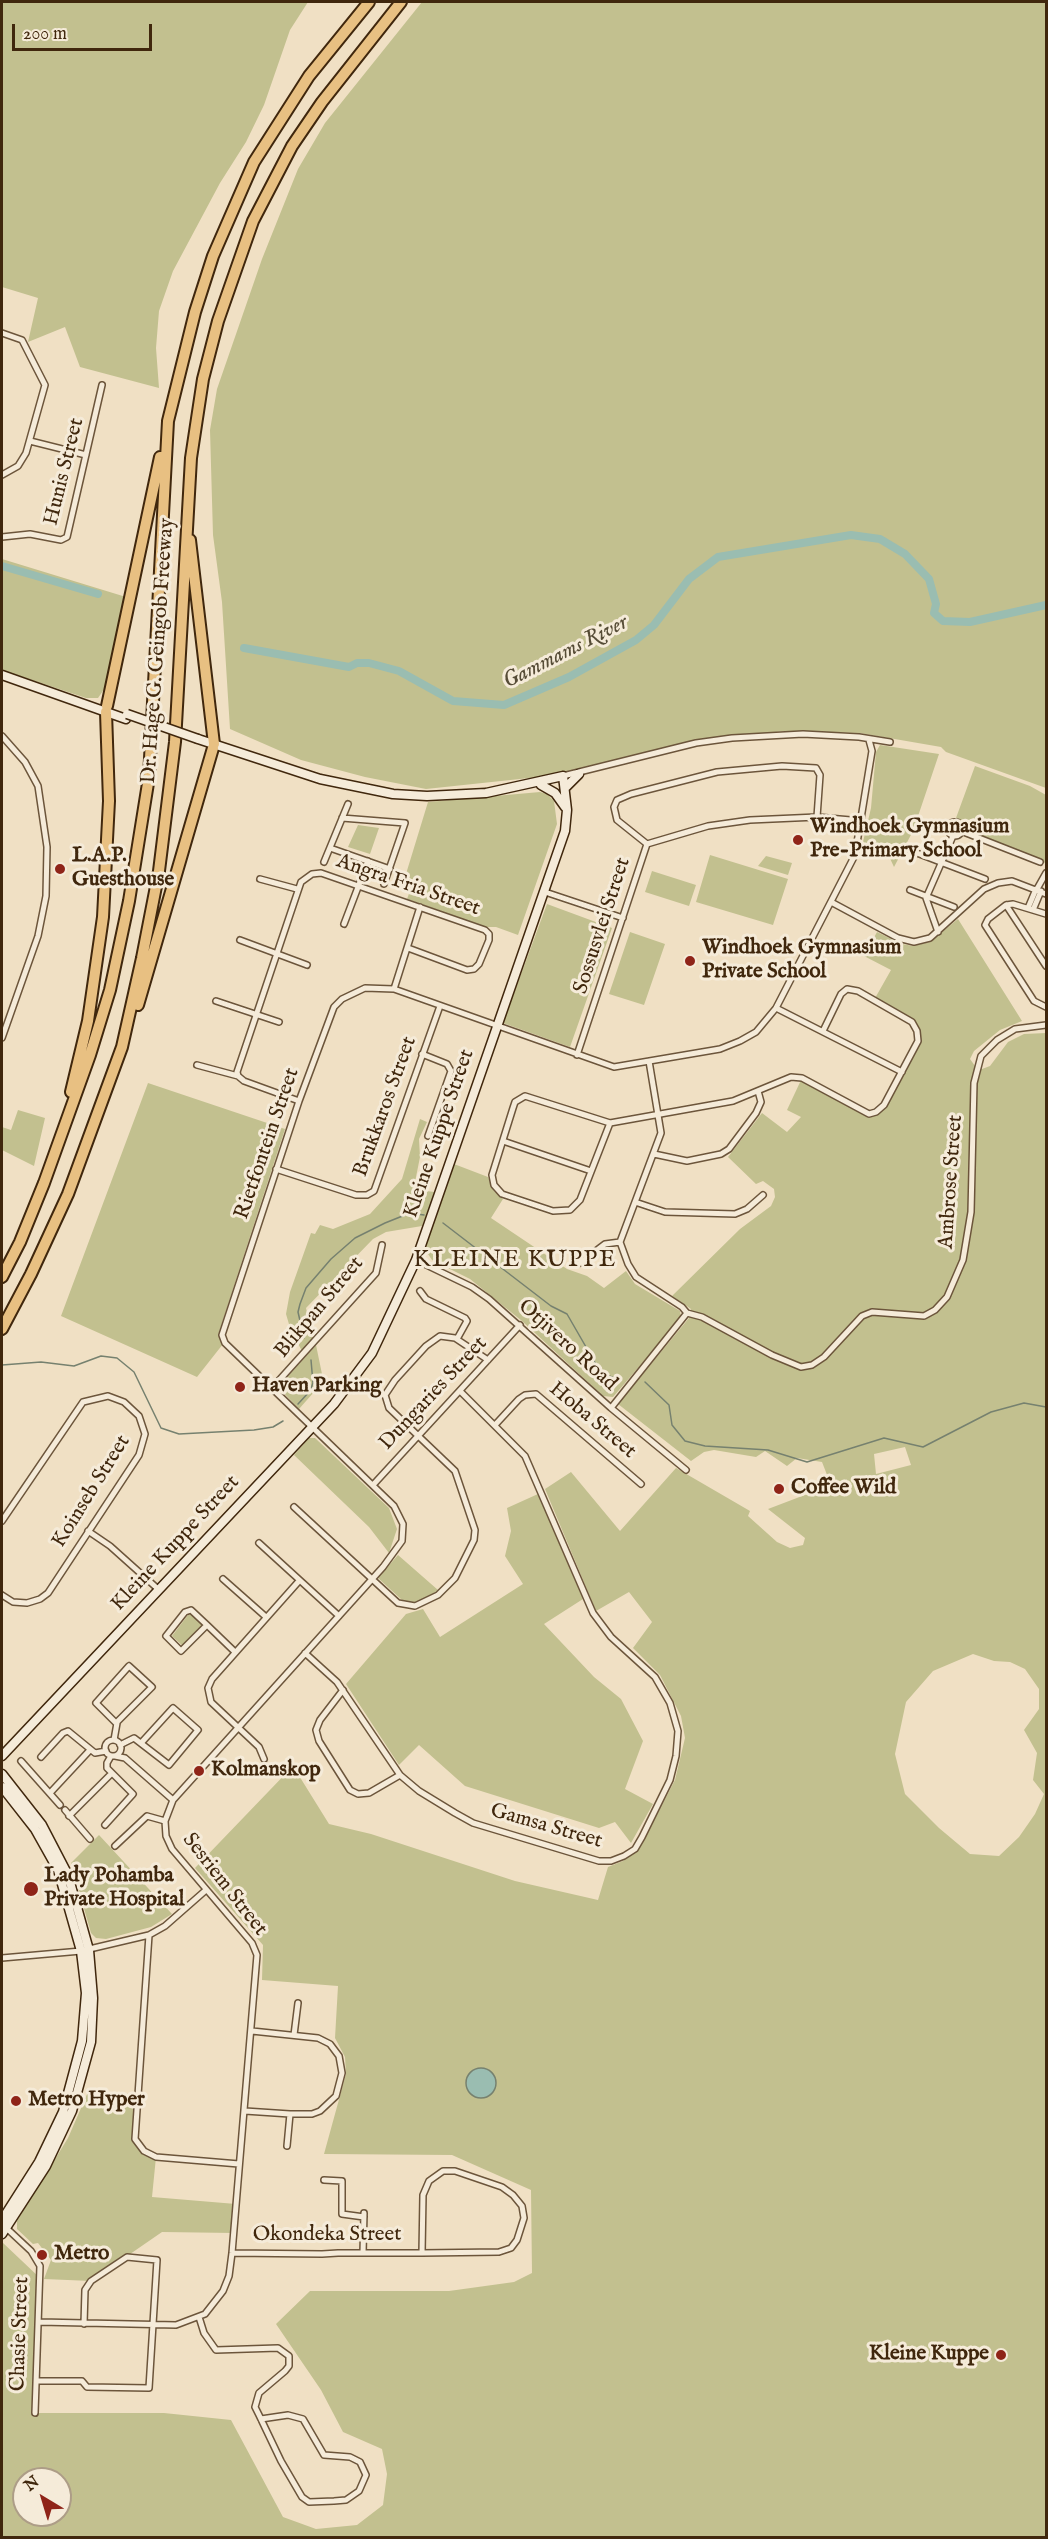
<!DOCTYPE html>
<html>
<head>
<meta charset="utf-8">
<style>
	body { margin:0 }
	#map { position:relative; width:1048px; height:2539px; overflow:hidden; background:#f0e0c4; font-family:"IM FELL English",serif }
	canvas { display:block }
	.frame { position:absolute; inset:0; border:3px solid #40270d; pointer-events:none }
	.north { position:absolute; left:12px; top:2467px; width:60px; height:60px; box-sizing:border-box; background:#f5ebd9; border:2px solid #ad9d87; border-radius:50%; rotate:322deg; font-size:16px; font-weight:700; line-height:24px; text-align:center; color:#40270d }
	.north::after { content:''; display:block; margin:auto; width:21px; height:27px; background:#8f2418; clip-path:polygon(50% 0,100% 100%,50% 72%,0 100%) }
	.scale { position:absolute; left:12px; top:24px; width:140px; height:27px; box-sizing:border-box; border:3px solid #40270d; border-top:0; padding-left:8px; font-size:18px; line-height:21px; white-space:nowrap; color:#40270d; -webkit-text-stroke:4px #f5ebd9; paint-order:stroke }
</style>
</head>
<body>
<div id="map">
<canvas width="1048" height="2539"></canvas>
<div class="frame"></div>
<div class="north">N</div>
<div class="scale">200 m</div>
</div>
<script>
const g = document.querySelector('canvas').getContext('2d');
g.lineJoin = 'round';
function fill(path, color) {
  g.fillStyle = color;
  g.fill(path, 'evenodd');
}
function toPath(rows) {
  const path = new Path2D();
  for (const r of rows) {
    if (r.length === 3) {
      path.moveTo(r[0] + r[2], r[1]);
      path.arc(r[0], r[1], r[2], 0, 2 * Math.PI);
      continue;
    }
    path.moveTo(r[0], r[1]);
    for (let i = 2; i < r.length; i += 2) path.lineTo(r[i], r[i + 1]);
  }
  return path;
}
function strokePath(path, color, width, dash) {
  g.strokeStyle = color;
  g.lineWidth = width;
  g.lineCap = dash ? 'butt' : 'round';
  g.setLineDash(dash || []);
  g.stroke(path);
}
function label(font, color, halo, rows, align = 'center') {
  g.font = font + ' "IM FELL English",serif';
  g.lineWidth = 6;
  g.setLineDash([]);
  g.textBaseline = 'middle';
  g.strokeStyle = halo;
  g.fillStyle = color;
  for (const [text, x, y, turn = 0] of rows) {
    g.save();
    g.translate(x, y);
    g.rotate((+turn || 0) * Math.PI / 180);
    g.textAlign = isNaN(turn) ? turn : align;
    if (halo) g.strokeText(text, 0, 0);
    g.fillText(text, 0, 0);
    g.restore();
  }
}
const green = toPath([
	[2,2,308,2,290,30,264,105,246,142,220,183,173,271,159,311,156,348,159,388,80,367,65,327,28,342,38,298,2,287],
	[422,2,1046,2,1046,788,946,752,941,747,860,733,785,731,696,740,548,776,426,789,365,777,301,760,230,729,222,602,213,535,210,430,217,389,262,259,298,169,325,123],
	[2,559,126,597,107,685,98,698,86,698,2,670],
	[880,745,939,754,913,831,894,867,887,852,863,842,871,808,876,752],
	[975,766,1030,786,1046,795,1045,863,966,830,963,824,956,818],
	[540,792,547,794,554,801,557,824,518,935,496,927,486,927,407,899,410,891,402,887,428,802],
	[358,825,379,828,370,854,348,847],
	[710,855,788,879,773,925,696,902],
	[766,856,792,863,788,875,758,866],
	[652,871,696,885,689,906,645,892],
	[547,904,612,928,570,1047,503,1023],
	[958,919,1022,1021,1000,1030,974,1051,970,1059,975,1066,982,1069,990,1066,1008,1042,1024,1034,1046,1033,1046,2537,2,2537,2,2242,40,2278,35,2413,164,2413,231,2420,283,2517,316,2529,357,2525,383,2505,387,2474,382,2449,343,2432,321,2390,276,2324,310,2291,449,2291,514,2282,532,2273,531,2190,452,2155,324,2154,346,2074,345,2057,335,2038,338,1986,262,1980,263,1945,195,1868,293,1766,329,1824,371,1834,515,1881,598,1900,608,1867,623,1861,639,1849,675,1780,685,1738,681,1716,660,1675,633,1648,652,1622,629,1592,596,1611,545,1489,571,1472,620,1531,676,1468,750,1511,748,1516,777,1542,790,1548,803,1545,805,1538,768,1509,831,1485,822,1462,797,1458,787,1466,765,1451,756,1457,714,1450,704,1452,691,1461,618,1404,689,1318,691,1309,672,1296,740,1229,771,1206,775,1197,774,1189,763,1181,756,1184,728,1157,762,1113,787,1132,801,1117,787,1110,802,1078,868,1113,884,1105,918,1041,912,1021,874,1000,891,970,864,956,877,932,902,944,913,946,930,942],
	[905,1447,911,1465,876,1474,874,1454],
	[973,1654,994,1661,1010,1662,1025,1669,1039,1689,1039,1709,1024,1730,1037,1753,1033,1780,1044,1794,1035,1814,1019,1837,999,1856,970,1854,939,1828,905,1794,895,1754,906,1702,933,1671],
	[24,2479,60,2479,60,2515,24,2515],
	[630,932,665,944,644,1005,609,994],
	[148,1083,285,1129,218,1335,223,1344,197,1377,61,1316],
	[18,1110,45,1118,34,1166,2,1150,2,1127,11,1130],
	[420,1119,427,1122,419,1139,420,1157,415,1182,426,1191,435,1192,422,1226,386,1232,373,1239,306,1308,313,1340,302,1351,291,1331,286,1314,290,1292,311,1233,315,1234,320,1225,333,1229,370,1214,402,1179],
	[454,1164,488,1177,494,1191,503,1199,491,1218,567,1269,587,1276,604,1288,626,1271,635,1284,680,1311,681,1318,613,1397,603,1396,522,1321,470,1279,432,1260,426,1251,427,1241],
	[316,1345,322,1374,314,1392,299,1409,281,1390,282,1383],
	[309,1438,315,1438,389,1508,397,1529,389,1553,369,1527,294,1455],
	[538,1494,583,1599,544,1624,594,1677,621,1699,643,1741,625,1789,653,1804,631,1843,615,1822,599,1828,465,1786,419,1745,399,1765,346,1684,406,1614,423,1609,440,1637,523,1584,505,1556,511,1531,507,1508],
	[398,1555,438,1590,426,1599,411,1603,402,1600,378,1578],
	[188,1615,192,1615,204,1626,184,1647,172,1636],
	[99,1835,172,1914,151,1927,106,1939,96,1938,91,1933,71,1863],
	[88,2092,137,2094,134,2131,138,2145,156,2157,152,2197,236,2204,234,2233,162,2232,91,2281,44,2279,51,2260,38,2243,33,2244,17,2229,17,2221,68,2138]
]);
const water = toPath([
	[481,2083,15]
]);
const stream = toPath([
	[443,1223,551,1306,567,1314,601,1373,620,1380],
	[304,1338,298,1312,300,1304,306,1288,331,1259,355,1238,385,1223,410,1213,424,1215],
	[2,1365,41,1362,74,1366,101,1356,117,1358,134,1372,161,1428,179,1434,254,1430,273,1427,283,1421],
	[645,1382,669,1405,672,1425,685,1441,705,1446,768,1450,807,1462,884,1438,923,1447,991,1412,1024,1403,1046,1407],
	[298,1404,310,1391,313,1383,311,1360]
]);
const river = toPath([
	[2,566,98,594],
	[244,648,349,667,357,663,369,663,399,671,453,701,504,705,569,677,636,640,654,625,689,579,718,557,851,535,880,539,905,554,929,579,936,604,934,613,943,621,970,622,1046,605]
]);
const street = toPath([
	[2,333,22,340,45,385,26,453,18,466,2,475],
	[30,441,86,455],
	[2,537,30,534,61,540,67,537,102,385],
	[2,736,25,762,38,786,47,847,46,896,38,936,2,1038],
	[563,776,696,743,732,738,803,734,859,737,890,742],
	[342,818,405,823,384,884],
	[955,829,7],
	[961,831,1040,862],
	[647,844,617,820,614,807,617,800,631,794,717,772,782,766,816,768,820,775,817,817],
	[330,848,390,869],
	[909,850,985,879],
	[324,862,348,804],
	[260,879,297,889],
	[1037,889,1046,873],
	[910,890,954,907],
	[545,892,623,918],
	[831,902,898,938,914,942,930,938,984,889,998,883,1012,881,1046,894],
	[1006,905,1046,966],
	[1028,908,1036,889],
	[1033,910,1041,891],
	[1046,914,1013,904,1006,905,988,919,985,925,1034,1001,1046,1007],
	[344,924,368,861],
	[938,932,926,898,953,836],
	[240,940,307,965],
	[394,989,420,907],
	[216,1001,279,1022],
	[776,1008,902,1072],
	[422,1054,447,1064,451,1071,428,1136],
	[577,1055,647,844,708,826,750,820,817,817,862,821],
	[197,1065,238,1076],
	[299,1101,244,1081,238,1076,237,1072,301,882,312,874,321,873,485,930,489,934,489,940,479,964,474,969,467,970,408,948],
	[610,1123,580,1200,570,1210,553,1211,502,1194,494,1185,492,1175,513,1108,515,1102,525,1096,610,1123,733,1101,791,1077,802,1078,869,1114,876,1112,884,1105,918,1041,917,1031,912,1022,858,991,847,989,841,994,823,1031],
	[503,1141,591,1171],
	[654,1154,687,1161,721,1154,729,1149,756,1113,761,1102,758,1091],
	[276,1169,356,1195,367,1195,374,1191,440,1006],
	[635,1202,665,1212,735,1214,747,1209,763,1195],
	[416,1260,472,1287,489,1299,611,1408,686,1470],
	[580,1263,605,1244,620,1242],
	[420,1291,426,1299,465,1318,467,1321,457,1339],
	[687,1313,702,1317,772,1355,801,1367,812,1365,824,1357,862,1316,872,1312,924,1316,935,1310,947,1297,963,1260,971,1212,974,1083,981,1056,997,1040,1015,1029,1046,1025],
	[273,1387,376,1273,382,1245],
	[611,1408,687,1313,682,1307,636,1277,628,1264,620,1242,661,1133,649,1061],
	[495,1425,519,1399,525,1395,536,1394,641,1484],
	[373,1485,520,1325],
	[294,1507,398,1603,415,1606,438,1595,455,1578,474,1540,475,1530,455,1471,389,1408,385,1395,395,1380,426,1346,440,1336,455,1338,488,1360],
	[2,1521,83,1402,108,1396,124,1402,139,1416,145,1434,139,1455,48,1593,40,1599,27,1603,13,1602,2,1595],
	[88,1531,110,1546,158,1589],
	[259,1543,339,1616],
	[223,1579,266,1617],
	[207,1625,181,1651,166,1636,185,1612,191,1610,207,1625,235,1652],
	[305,1653,337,1682,400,1775,419,1791,455,1813,473,1823,599,1861,611,1861,624,1856,635,1849,642,1837,670,1780,676,1756,678,1731,670,1703,655,1677,611,1637,593,1613,525,1456,460,1391],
	[129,1666,152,1687,116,1723,96,1703,129,1666],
	[343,1690,320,1720,316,1730,319,1741,350,1790,358,1794,369,1793,400,1775],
	[114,1740,117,1723],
	[113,1748,8],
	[120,1745,134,1738,169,1765,198,1730,173,1708,142,1742],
	[115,1756,125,1758,173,1800],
	[41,1757,63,1733,68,1731,95,1753,106,1751],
	[264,1759,259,1747,211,1702,208,1688,212,1679,299,1581],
	[21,1761,60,1805],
	[50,1793,90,1750],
	[65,1810,90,1839],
	[69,1816,112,1773],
	[105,1825,133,1794,107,1768,107,1763,111,1756],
	[115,1846,147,1816,165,1821],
	[149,1935,135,2139,144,2151,156,2157,239,2164],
	[2,1958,81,1951,149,1935,165,1926,206,1890],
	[294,2035,298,2003],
	[245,2111,290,2114,312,2114,320,2111,336,2096,342,2073,339,2056,330,2044,318,2038,252,2031],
	[287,2146,290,2114],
	[324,2180,342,2181,342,2214,364,2217],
	[2,2224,31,2251,40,2266,35,2413],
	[232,2253,322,2254,338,2253,422,2253,499,2252,511,2248,517,2240,524,2218,522,2206,513,2195,502,2187,455,2171,443,2171,429,2181,423,2195,422,2253],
	[363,2253,364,2213],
	[199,2317,204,2333,216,2350,278,2348,289,2356,289,2366,285,2371,259,2393,255,2407,259,2415,281,2461,302,2497,309,2502,334,2501,346,2500,359,2491,366,2475,360,2462,350,2457,324,2455,303,2419,288,2415,261,2419],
	[40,2322,176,2325,205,2314,223,2291,229,2276,232,2253,257,1955,252,1943,172,1849,166,1836,165,1821,173,1800,383,1567,402,1541,403,1524,394,1506,225,1343,222,1335,299,1101,334,1007,342,999,365,988,394,989,614,1067,720,1049,740,1041,756,1032,776,1008,855,855,872,751,869,740],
	[37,2381,82,2381,87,2387,149,2388,157,2260,127,2257,91,2281,85,2290,84,2324]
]);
const secondary = toPath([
	[2,675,126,719],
	[541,785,555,793,565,807],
	[565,788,579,774],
	[2,1756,334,1404,372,1353,416,1260,565,831,567,810,563,776,486,793,427,796,393,794,320,779,198,739],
	[2,1774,42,1825,68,1875,89,1950,93,1998,91,2042,72,2111,46,2166,2,2234],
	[2,1787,35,1829,58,1870,81,1951,86,1993,82,2041,63,2112,39,2162,2,2220]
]);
const highway = toPath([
	[190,540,214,744],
	[107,706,160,457],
	[138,1005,213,748],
	[71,1092,88,1021,103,917,109,801,106,712],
	[2,1277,20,1242,44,1183,90,1055,110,990,129,901,149,777,168,421,195,312,213,256,254,162,309,76,369,2],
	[2,1329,31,1274,68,1194,122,1047,142,958,159,871,175,742,191,458,203,379,218,321,253,221,292,146,322,102,401,2]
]);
const secondaryBridge = toPath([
	[127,714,198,739]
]);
const markers = [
	[798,840,6,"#8f2418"],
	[60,869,6,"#8f2418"],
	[690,961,6,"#8f2418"],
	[240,1387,6,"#8f2418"],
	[779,1489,6,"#8f2418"],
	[199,1771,6,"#8f2418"],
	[31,1889,8,"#8f2418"],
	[16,2101,6,"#8f2418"],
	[42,2255,6,"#8f2418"],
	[1001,2355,6,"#8f2418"]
];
const streetNames = [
	["Hunis Street",65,472,-76],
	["Dr. Hage G. Geingob Freeway",159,651,-86],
	["Angra Fria Street",408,886,19],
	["Sossusvlei Street",603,926,-72],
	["Brukkaros Street",386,1107,-70],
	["Kleine Kuppe Street",440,1134,-71],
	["Rietfontein Street",268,1144,-71],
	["Ambrose Street",952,1182,-86],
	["Blikpan Street",320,1308,-50],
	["Otjivero Road",567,1346,42],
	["Dungaries Street",434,1394,-47],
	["Hoba Street",592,1421,40],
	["Koinseb Street",92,1492,-58],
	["Kleine Kuppe Street",176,1544,-47],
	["Gamsa Street",546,1827,16],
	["Sesriem Street",224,1885,52],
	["Okondeka Street",327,2236],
	["Chasie Street",21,2334,-88]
];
const poiNames = [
	["Windhoek Gymnasium",810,828],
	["Pre-Primary School",810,852],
	["L.A.P.",72,857],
	["Guesthouse",72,881],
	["Windhoek Gymnasium",702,949],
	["Private School",702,973],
	["Haven Parking",252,1387],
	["Coffee Wild",791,1489],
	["Kolmanskop",211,1771],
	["Lady Pohamba",44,1877],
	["Private Hospital",44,1901],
	["Metro Hyper",28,2101],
	["Metro",54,2255],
	["Kleine Kuppe",989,2355,"right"]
];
const waterNames = [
	["Gammams River",566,653,-27]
];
const quarterNames = [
	["KLEINE KUPPE",515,1261]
];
fill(green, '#c2c08f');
fill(water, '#9abdb1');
strokePath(water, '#76816f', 1.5);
strokePath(stream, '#76816f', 1.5);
strokePath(river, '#9abdb1', 8);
strokePath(street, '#6c553b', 8);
strokePath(secondary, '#40270d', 11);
strokePath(highway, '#40270d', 14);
strokePath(street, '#f5ebd9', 5);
strokePath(secondary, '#f5ebd9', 8);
strokePath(highway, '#e8c082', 10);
strokePath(secondaryBridge, '#40270d', 11, []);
strokePath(secondaryBridge, '#f5ebd9', 8);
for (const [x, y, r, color] of markers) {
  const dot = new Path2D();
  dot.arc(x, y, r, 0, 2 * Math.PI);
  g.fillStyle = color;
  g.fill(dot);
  strokePath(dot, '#f5ebd9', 2);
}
label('21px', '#40270d', '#f5ebd9', streetNames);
label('bold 21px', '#40270d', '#f5ebd9', poiNames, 'left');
label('italic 22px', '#564c36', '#f5ebd9', waterNames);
g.letterSpacing = '1.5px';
label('24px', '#40270d', '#f5ebd9', quarterNames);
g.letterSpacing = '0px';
</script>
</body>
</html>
